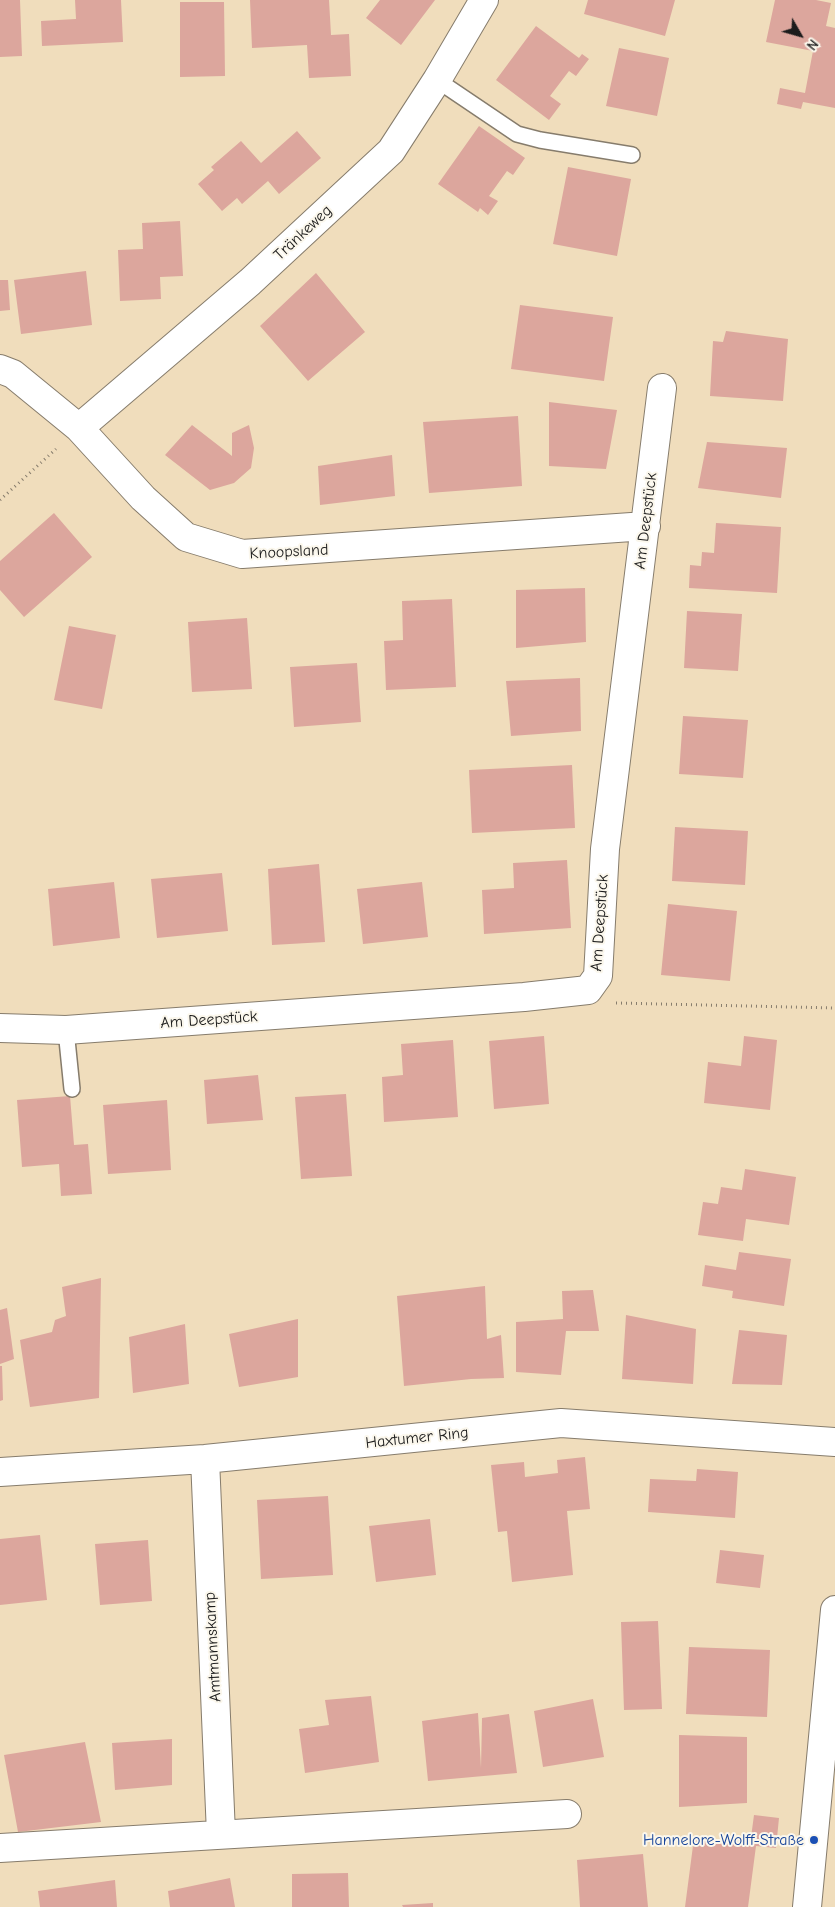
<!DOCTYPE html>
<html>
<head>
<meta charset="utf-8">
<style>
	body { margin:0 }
	#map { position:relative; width:835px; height:1907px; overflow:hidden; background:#f0ddbc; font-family:"Comic Neue",sans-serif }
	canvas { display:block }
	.north { position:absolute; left:775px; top:10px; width:50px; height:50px; -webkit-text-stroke:4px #fbf7ec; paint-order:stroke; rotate:128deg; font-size:14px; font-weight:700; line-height:20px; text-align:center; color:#1c1c1c }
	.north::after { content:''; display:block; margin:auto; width:18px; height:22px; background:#1c1c1c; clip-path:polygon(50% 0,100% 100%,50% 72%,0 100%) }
</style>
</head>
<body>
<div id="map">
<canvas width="835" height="1907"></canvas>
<div class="north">N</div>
</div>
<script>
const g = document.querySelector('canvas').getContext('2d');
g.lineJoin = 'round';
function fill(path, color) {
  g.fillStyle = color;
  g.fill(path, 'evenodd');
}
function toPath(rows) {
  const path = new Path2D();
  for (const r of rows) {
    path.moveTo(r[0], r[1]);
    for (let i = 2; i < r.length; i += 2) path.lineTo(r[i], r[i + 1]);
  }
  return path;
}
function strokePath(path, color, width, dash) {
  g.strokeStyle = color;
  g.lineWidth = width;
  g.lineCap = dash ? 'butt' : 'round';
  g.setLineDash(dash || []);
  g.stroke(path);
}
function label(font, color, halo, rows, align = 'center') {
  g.font = font + ' "Comic Neue",sans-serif';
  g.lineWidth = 4;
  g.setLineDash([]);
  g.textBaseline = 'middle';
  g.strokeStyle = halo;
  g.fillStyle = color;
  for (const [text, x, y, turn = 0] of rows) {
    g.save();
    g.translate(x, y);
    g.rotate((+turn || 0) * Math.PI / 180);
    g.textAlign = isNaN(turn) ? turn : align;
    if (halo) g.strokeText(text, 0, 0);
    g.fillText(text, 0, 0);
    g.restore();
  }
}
const building = toPath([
	[0,0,20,0,22,56,0,57],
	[75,0,121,0,123,42,42,46,41,21,76,19],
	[250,0,329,0,331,35,349,34,351,76,309,78,307,45,252,48],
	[380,0,435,0,401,45,366,18],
	[588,0,675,0,665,36,584,14],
	[775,0,816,0,831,3,826,26,835,28,835,108,803,102,801,109,777,104,780,88,805,93,813,51,766,42],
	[180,2,224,2,225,76,180,77],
	[536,26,579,58,582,54,589,59,576,76,569,71,550,96,561,104,549,120,496,80],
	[619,48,669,58,657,116,606,106],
	[479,126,525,158,513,175,507,171,489,196,498,201,488,215,480,208,478,212,438,184],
	[297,131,321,158,279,194,268,181,242,204,237,198,222,211,198,184,214,170,211,167,241,141,261,163],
	[568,167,631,179,617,256,553,244],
	[180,221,183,276,160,277,161,299,120,301,118,250,143,249,142,223],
	[86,271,92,325,21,334,14,280],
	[316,273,365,332,308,381,260,326],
	[0,280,8,280,10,310,0,311],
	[520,305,613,317,604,381,511,369],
	[726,331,788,339,783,401,710,396,713,341,723,342],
	[549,402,617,410,606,469,549,466],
	[518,416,522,486,429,493,423,422],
	[192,425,232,456,232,433,249,425,254,448,251,468,234,483,210,490,165,455],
	[707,442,787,448,781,498,698,488],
	[392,455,395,496,320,505,318,466],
	[54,513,92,557,24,617,0,590,0,561],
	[716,523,781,527,777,593,689,588,690,565,701,566,702,552,714,553],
	[585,588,586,642,516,648,516,590],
	[452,599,456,687,386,690,384,641,403,640,402,601],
	[687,611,742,614,738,671,684,668],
	[247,618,252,689,192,692,188,622],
	[69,626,116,635,102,709,54,700],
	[357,663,361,722,294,727,290,667],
	[580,678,581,731,511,736,506,681],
	[683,716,748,720,743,778,679,774],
	[572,765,575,828,472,833,469,770],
	[675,827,748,831,745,885,672,881],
	[567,860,571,928,484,934,482,890,514,888,513,863],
	[319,864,325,942,272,945,268,869],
	[222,873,228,931,157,938,151,879],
	[114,882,120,938,53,946,48,889],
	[422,882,428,937,363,944,357,889],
	[668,904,737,911,730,981,661,975],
	[544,1036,549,1104,494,1109,489,1041],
	[744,1036,777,1040,770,1110,704,1103,708,1062,741,1066],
	[453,1040,458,1117,384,1122,382,1077,403,1075,401,1044],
	[258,1075,263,1120,207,1124,204,1080],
	[346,1094,352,1176,301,1179,295,1097],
	[70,1096,74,1145,88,1144,92,1194,61,1196,59,1164,22,1167,17,1100],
	[167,1100,171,1170,108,1174,103,1105],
	[745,1169,796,1177,789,1225,746,1219,743,1241,698,1235,703,1202,718,1204,721,1187,742,1190],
	[739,1252,791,1259,784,1306,732,1298,733,1291,702,1286,705,1265,736,1270],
	[101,1278,99,1398,30,1407,20,1340,52,1332,55,1320,66,1316,62,1287],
	[485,1286,487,1339,501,1335,504,1378,471,1379,404,1386,397,1296],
	[593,1290,599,1331,566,1331,561,1375,516,1372,516,1322,563,1319,562,1291],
	[7,1308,14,1359,0,1364,0,1310],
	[626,1315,696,1329,693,1384,622,1379],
	[298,1319,298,1377,239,1387,229,1334],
	[185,1324,189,1384,133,1393,129,1337],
	[739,1330,787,1335,782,1385,732,1384],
	[0,1366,2,1366,3,1400,0,1401],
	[585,1457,590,1509,567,1511,573,1575,512,1582,507,1531,498,1532,491,1465,524,1462,525,1477,558,1473,557,1460],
	[697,1469,738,1472,735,1518,648,1512,650,1479,696,1481],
	[328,1496,333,1575,261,1579,257,1500],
	[430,1519,436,1575,376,1582,369,1526],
	[40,1535,47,1600,0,1605,0,1539],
	[148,1540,152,1601,100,1605,95,1544],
	[720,1550,764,1555,760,1588,716,1583],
	[658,1621,662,1709,624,1710,621,1622],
	[689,1647,770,1650,767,1717,686,1714],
	[371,1696,379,1762,305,1773,299,1729,329,1725,325,1700],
	[593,1699,604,1757,543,1767,534,1711],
	[478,1713,481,1768,482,1718,509,1714,517,1773,428,1781,422,1721],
	[679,1735,747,1737,747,1803,679,1807],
	[172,1739,172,1785,115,1790,112,1743],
	[85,1742,101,1822,18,1832,4,1755],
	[754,1815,779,1818,776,1848,756,1846,748,1907,685,1907,694,1838,750,1845],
	[643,1854,648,1907,580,1907,577,1860],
	[348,1873,349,1907,292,1907,292,1874],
	[230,1878,235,1907,170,1907,168,1891],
	[115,1880,117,1907,40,1907,38,1891],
	[433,1903,433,1907,403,1907,402,1905]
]);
const path = toPath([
	[0,500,56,449],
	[616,1003,835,1008]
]);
const lane = toPath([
	[437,80,517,134,540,140,632,155],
	[66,1030,72,1089]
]);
const street = toPath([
	[0,369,13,374,79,428,143,498,186,537,242,554,646,526],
	[79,428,250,282,391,151,437,80,484,0],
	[0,1028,66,1030,524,997,588,990,598,976,605,849,662,388],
	[205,1459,221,1834],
	[0,1472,205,1459,561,1423,835,1442],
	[0,1848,567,1814]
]);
const secondary = toPath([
	[807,1907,835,1610]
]);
const markers = [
	[814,1840,5,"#1a4fb4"]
];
const streetNames = [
	["Tränkeweg",303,233,-43],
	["Am Deepstück",646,521,-83],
	["Knoopsland",289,552,-3],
	["Am Deepstück",600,923,-86],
	["Am Deepstück",209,1020,-4],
	["Haxtumer Ring",417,1438,-6],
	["Amtmannskamp",213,1647,-93]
];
const transitNames = [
	["Hannelore-Wolff-Straße",804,1840]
];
fill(building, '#dca69d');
strokePath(lane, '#867c6c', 18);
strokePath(street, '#867c6c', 30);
strokePath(secondary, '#867c6c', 30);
strokePath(path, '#867c6c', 3, [1, 4]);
strokePath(lane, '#fff', 15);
strokePath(street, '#fff', 28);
strokePath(secondary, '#fff', 28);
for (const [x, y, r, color] of markers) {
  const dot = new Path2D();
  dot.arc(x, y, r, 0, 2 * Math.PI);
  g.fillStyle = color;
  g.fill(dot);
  strokePath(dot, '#fbf7ec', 2);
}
label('16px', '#1c1c1c', '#fbf7ec', streetNames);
label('16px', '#164399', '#fbf7ec', transitNames, 'right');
</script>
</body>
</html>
